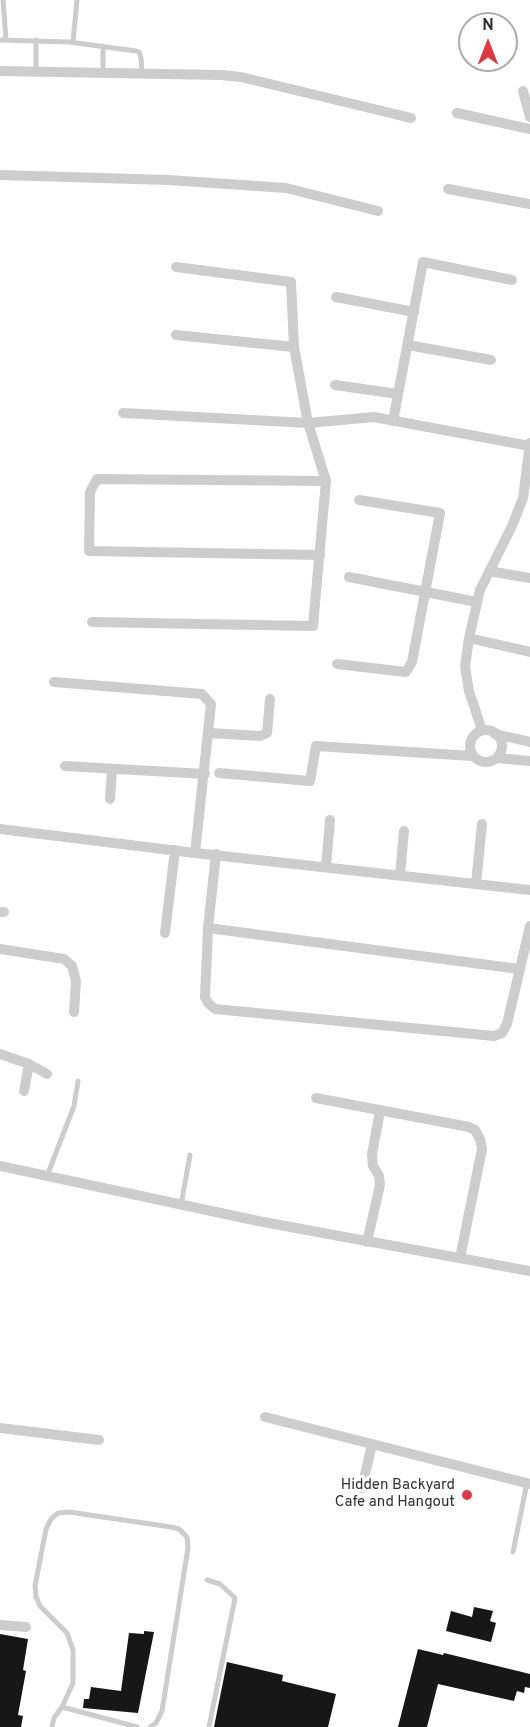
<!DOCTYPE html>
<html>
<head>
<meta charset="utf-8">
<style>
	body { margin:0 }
	#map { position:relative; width:530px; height:1727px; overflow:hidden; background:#fff; font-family:Overpass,sans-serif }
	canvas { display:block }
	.north { position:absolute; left:458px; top:12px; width:60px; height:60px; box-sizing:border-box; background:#fff; border:2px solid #acacac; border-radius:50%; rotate:0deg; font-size:16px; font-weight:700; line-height:24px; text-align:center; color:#303030 }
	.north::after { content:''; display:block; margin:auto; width:21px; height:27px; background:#e1373f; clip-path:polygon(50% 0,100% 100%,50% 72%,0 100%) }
</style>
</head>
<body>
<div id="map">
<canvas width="530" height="1727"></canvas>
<div class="north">N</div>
</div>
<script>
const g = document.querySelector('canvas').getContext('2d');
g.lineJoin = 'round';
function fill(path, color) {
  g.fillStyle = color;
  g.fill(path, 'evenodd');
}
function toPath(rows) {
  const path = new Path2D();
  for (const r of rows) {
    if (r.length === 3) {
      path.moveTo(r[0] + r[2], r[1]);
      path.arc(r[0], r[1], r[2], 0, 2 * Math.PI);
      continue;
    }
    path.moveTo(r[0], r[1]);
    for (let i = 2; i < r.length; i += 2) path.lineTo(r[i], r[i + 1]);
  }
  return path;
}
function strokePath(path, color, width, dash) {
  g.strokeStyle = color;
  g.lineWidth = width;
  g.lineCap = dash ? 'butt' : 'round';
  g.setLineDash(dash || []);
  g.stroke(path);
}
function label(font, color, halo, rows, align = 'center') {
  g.font = font + ' Overpass,sans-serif';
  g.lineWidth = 6;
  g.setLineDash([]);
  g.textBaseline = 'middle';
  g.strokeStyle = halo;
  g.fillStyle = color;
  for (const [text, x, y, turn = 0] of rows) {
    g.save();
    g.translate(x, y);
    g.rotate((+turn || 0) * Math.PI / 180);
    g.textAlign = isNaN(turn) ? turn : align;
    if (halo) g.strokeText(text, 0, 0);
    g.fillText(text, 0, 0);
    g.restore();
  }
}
const building = toPath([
	[474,1607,493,1611,490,1621,496,1623,491,1642,446,1631,451,1611,472,1617],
	[144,1631,154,1632,138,1713,83,1708,84,1699,89,1699,91,1687,121,1691,129,1633,144,1634],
	[0,1634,28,1639,23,1670,26,1671,18,1715,23,1716,21,1727,0,1727],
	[418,1649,443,1655,444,1653,530,1674,530,1688,525,1687,524,1693,517,1691,514,1701,438,1684,427,1727,398,1727],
	[227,1662,283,1675,282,1681,336,1694,328,1727,214,1727]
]);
const service = toPath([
	[3,0,6,40],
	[0,40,69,42,136,51,139,52,141,58,142,73],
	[73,42,77,0],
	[103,46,103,73],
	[36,72,36,40],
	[47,1176,74,1106,78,1081],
	[181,1205,190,1155],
	[513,1552,527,1483],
	[207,1580,220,1584,235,1598,209,1727],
	[62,1707,137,1727],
	[52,1727,54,1718,62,1707,73,1683,73,1650,67,1633,40,1606,36,1597,35,1586,46,1529,51,1519,58,1513,69,1512,171,1527,179,1529,187,1537,188,1548,162,1711,156,1723,150,1727]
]);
const minor = toPath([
	[0,71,221,75,241,77,411,118],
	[523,91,530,117],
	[457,113,530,129],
	[0,175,169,180,286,188,378,211],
	[448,189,530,204],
	[336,297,414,312],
	[176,335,294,347],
	[408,345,491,360],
	[335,385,398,394],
	[123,413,308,423,374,417,530,446],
	[393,421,423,262,512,280],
	[320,555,89,551,90,492,97,479,326,481],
	[489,571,530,578],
	[349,577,477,602],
	[92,622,313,626,326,481,308,423,294,347,291,282,176,267],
	[469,638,530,652],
	[337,664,406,672,412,662,440,513,359,500],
	[54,682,202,694,211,704,195,853],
	[486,746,16],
	[482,730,469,691,465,667,469,638,480,590,512,526,523,498,530,443],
	[209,733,260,736,267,733,270,699],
	[495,734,530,742],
	[497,758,530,761],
	[65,766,205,774],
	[219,773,310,781,316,746,472,756],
	[110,799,112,769],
	[0,829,195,853,530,890],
	[216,854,208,928,205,997,208,1003,215,1009,494,1036,502,1033,507,1024,530,926],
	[326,867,330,820],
	[400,875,404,831],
	[476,884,482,824],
	[0,912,4,912],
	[208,928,519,969],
	[165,933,175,850],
	[0,949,64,959,72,966,76,981,74,1012],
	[0,1054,29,1064,47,1074],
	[24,1091,29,1064],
	[316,1098,469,1127,475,1130,480,1139,482,1149,460,1258],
	[0,1166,258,1221,530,1271],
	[367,1242,380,1185,379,1176,373,1166,372,1154,380,1111],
	[265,1417,530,1484],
	[0,1428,99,1440],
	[362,1488,372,1444],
	[0,1625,26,1627]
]);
const markers = [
	[467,1495,6,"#e1373f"]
];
const poiNames = [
	["Hidden Backyard",455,1486],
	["Cafe and Hangout",455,1503]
];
fill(building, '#171717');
strokePath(service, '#cdcdcd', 5);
strokePath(minor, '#cdcdcd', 10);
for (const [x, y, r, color] of markers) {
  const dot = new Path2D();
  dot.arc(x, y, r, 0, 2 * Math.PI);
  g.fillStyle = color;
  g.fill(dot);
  strokePath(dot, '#fff', 2);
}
label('15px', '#303030', '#fff', poiNames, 'right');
</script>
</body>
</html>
